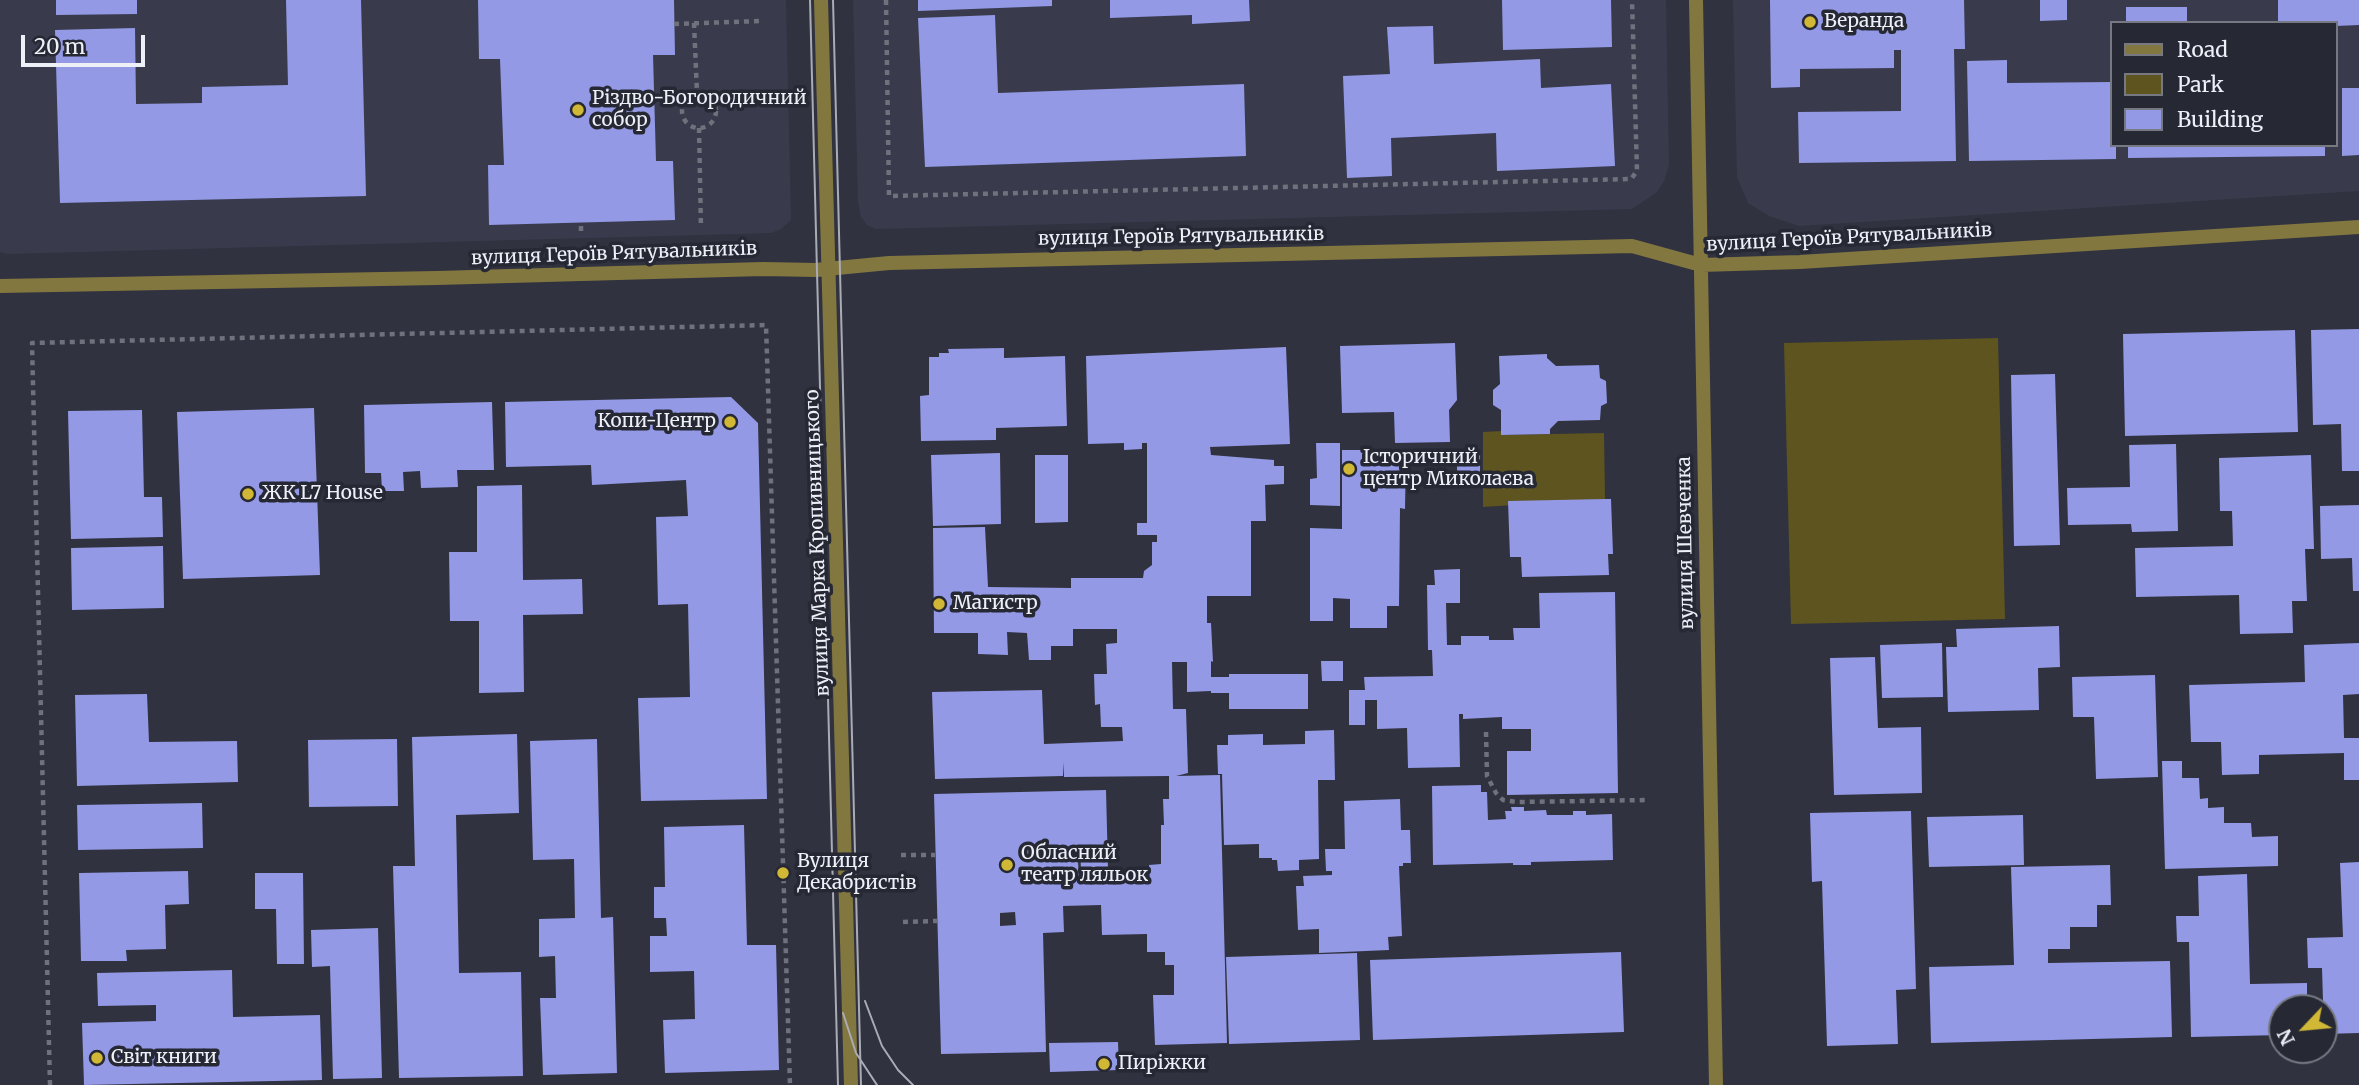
<!DOCTYPE html>
<html>
<head>
<meta charset="utf-8">
<style>
	body { margin:0 }
	#map { position:relative; width:2359px; height:1085px; overflow:hidden; background:#30323f; font-family:Merriweather,serif }
	canvas { display:block }
	.legend { position:absolute; left:2110px; top:21px; width:228px; height:126px; box-sizing:border-box; background:#262834; border:2px solid #767882; margin:0; padding:9px 12px; list-style:none; font-size:21px; color:#eef0f8 }
	.legend li { display:flex; align-items:center; gap:14px; height:35px }
	.legend b { width:35px; border:2px solid #767882 }
	.north { position:absolute; left:2268px; top:994px; width:70px; height:70px; box-sizing:border-box; background:#262834; border:2px solid #767882; border-radius:50%; rotate:244deg; font-size:19px; font-weight:700; line-height:28px; text-align:center; color:#eef0f8 }
	.north::after { content:''; display:block; margin:auto; width:24px; height:32px; background:#d1b736; clip-path:polygon(50% 0,100% 100%,50% 72%,0 100%) }
	.scale { position:absolute; left:21px; top:35px; width:124px; height:32px; box-sizing:border-box; border:4px solid #eef0f8; border-top:0; padding-left:9px; font-size:21px; line-height:24px; white-space:nowrap; color:#eef0f8; -webkit-text-stroke:5px #262834; paint-order:stroke }
</style>
</head>
<body>
<div id="map">
<canvas width="2359" height="1085"></canvas>
<ul class="legend">
<li><b style="height:9px;background:#837740"></b>Road</li>
<li><b style="height:19px;background:#5e5420"></b>Park</li>
<li><b style="height:19px;background:#9399e5"></b>Building</li>
</ul>
<div class="north">N</div>
<div class="scale">20 m</div>
</div>
<script>
const g = document.querySelector('canvas').getContext('2d');
g.lineJoin = 'round';
function fill(path, color) {
  g.fillStyle = color;
  g.fill(path, 'evenodd');
}
function toPath(rows) {
  const path = new Path2D();
  for (const r of rows) {
    if (r.length === 3) {
      path.moveTo(r[0] + r[2], r[1]);
      path.arc(r[0], r[1], r[2], 0, 2 * Math.PI);
      continue;
    }
    path.moveTo(r[0], r[1]);
    for (let i = 2; i < r.length; i += 2) path.lineTo(r[i], r[i + 1]);
  }
  return path;
}
function strokePath(path, color, width, dash) {
  g.strokeStyle = color;
  g.lineWidth = width;
  g.lineCap = dash ? 'butt' : 'round';
  g.setLineDash(dash || []);
  g.stroke(path);
}
function label(font, color, halo, rows, align = 'center') {
  g.font = font + ' Merriweather,serif';
  g.lineWidth = 7;
  g.setLineDash([]);
  g.textBaseline = 'middle';
  g.strokeStyle = halo;
  g.fillStyle = color;
  for (const [text, x, y, turn = 0] of rows) {
    g.save();
    g.translate(x, y);
    g.rotate((+turn || 0) * Math.PI / 180);
    g.textAlign = isNaN(turn) ? turn : align;
    if (halo) g.strokeText(text, 0, 0);
    g.fillText(text, 0, 0);
    g.restore();
  }
}
const built = toPath([
	[0,0,786,0,791,220,781,229,771,233,8,254,0,252],
	[853,0,1666,0,1669,165,1664,181,1657,192,1632,209,876,229,867,225,861,217,858,202],
	[1733,0,2359,0,2359,191,1799,226,1769,216,1748,203,1737,177],
	[2112,23,2336,23,2336,145,2112,145]
]);
const green = toPath([
	[1998,338,2005,619,1791,624,1784,343],
	[1502,431,1502,435,1604,433,1605,499,1483,507,1483,432]
]);
const building = toPath([
	[56,0,137,0,137,14,56,15],
	[286,0,361,0,366,196,60,203,55,30,135,28,136,104,202,103,202,87,288,85],
	[478,0,674,0,675,55,653,55,656,161,673,161,675,220,489,225,488,165,504,165,500,59,479,59],
	[918,0,1052,0,1052,6,918,11],
	[1110,0,1249,0,1250,21,1192,24,1192,15,1110,18],
	[1502,0,1611,0,1612,47,1503,50],
	[1770,0,1964,0,1965,49,1954,49,1956,161,1799,163,1798,112,1901,111,1901,50,1894,50,1894,68,1800,69,1800,87,1771,88],
	[2040,0,2067,0,2067,20,2040,21],
	[2278,0,2359,0,2359,25,2336,26,2336,23,2278,23],
	[2126,7,2187,7,2187,23,2126,23],
	[995,15,998,93,1244,84,1246,156,925,167,918,18],
	[1433,26,1434,64,1540,59,1541,88,1611,84,1615,166,1497,171,1496,133,1391,138,1392,176,1347,178,1343,76,1390,74,1387,27],
	[2007,60,2007,83,2112,82,2112,145,2116,145,2116,159,1969,161,1967,61],
	[2342,88,2359,88,2359,155,2342,156],
	[2128,145,2325,145,2325,156,2128,158],
	[2359,329,2359,471,2342,471,2341,424,2313,425,2311,330],
	[2295,330,2298,432,2125,436,2123,334],
	[1455,343,1457,400,1449,410,1450,442,1395,443,1394,412,1342,413,1340,346],
	[1286,347,1290,444,1210,447,1211,455,1274,460,1274,466,1284,466,1284,484,1265,485,1266,521,1251,521,1251,596,1207,596,1207,623,1211,623,1213,662,1211,661,1211,677,1229,677,1229,674,1308,674,1308,709,1229,709,1229,693,1211,693,1211,691,1187,692,1187,662,1172,662,1173,709,1186,709,1188,773,1176,776,1220,775,1227,1043,1155,1045,1153,995,1174,995,1174,965,1165,965,1165,952,1147,952,1147,934,1102,935,1101,905,1063,906,1064,932,1043,933,1046,1052,941,1054,934,794,1106,790,1108,869,1081,870,1080,848,1071,848,1071,861,1078,860,1079,883,1150,881,1149,865,1161,864,1161,825,1164,825,1163,799,1169,799,1169,776,1064,777,1064,762,1063,776,935,779,932,692,1042,690,1044,744,1123,741,1122,727,1101,727,1100,704,1095,705,1094,674,1107,674,1106,644,1117,643,1117,629,1073,629,1073,646,1051,646,1051,660,1029,660,1027,633,1007,632,1008,655,978,654,978,633,934,633,933,528,985,527,988,587,1071,588,1071,578,1143,578,1144,571,1152,565,1152,542,1157,542,1157,535,1137,535,1137,523,1147,523,1147,443,1142,443,1142,449,1124,450,1124,443,1088,444,1086,356],
	[1015,912,1016,925,1000,926,1000,913],
	[1004,348,1004,358,1065,356,1067,426,996,428,996,440,921,441,920,396,929,395,929,357,939,357,939,353,949,353,948,349],
	[1547,354,1547,358,1556,366,1599,365,1600,378,1606,381,1607,403,1601,406,1600,420,1558,421,1550,429,1550,434,1501,435,1501,410,1493,405,1493,390,1500,384,1499,356],
	[2055,374,2060,545,2014,546,2011,375],
	[731,397,758,423,767,799,641,801,638,698,690,697,688,604,658,605,656,517,688,516,686,480,592,485,591,465,506,467,505,402],
	[492,402,494,470,457,470,458,487,421,488,420,471,403,472,404,491,382,491,381,473,365,473,364,405],
	[314,408,320,575,183,579,177,412],
	[142,410,144,497,162,497,163,537,71,539,68,411],
	[1316,443,1340,443,1340,506,1310,505,1310,479,1317,478],
	[2176,444,2178,531,2132,532,2131,524,2068,525,2067,488,2130,487,2129,445],
	[1342,450,1406,450,1405,509,1400,508,1399,606,1387,606,1387,628,1350,628,1350,599,1333,598,1333,621,1310,621,1310,528,1342,529],
	[1000,453,1001,524,933,526,931,455],
	[1463,453,1480,453,1480,473,1457,473,1457,461],
	[1035,455,1068,455,1068,522,1035,523],
	[2311,455,2314,549,2305,549,2307,601,2292,601,2293,633,2240,634,2239,595,2136,597,2135,548,2233,546,2232,511,2220,511,2219,458],
	[522,485,523,580,582,579,583,614,523,615,524,692,479,693,479,621,450,621,449,552,477,552,477,486],
	[1605,499,1611,499,1613,554,1608,554,1609,575,1522,577,1521,557,1510,557,1508,501],
	[2359,505,2359,591,2353,591,2352,558,2321,559,2320,506],
	[163,546,164,608,72,610,71,548],
	[1460,569,1460,603,1446,603,1447,645,1461,645,1461,636,1489,636,1489,640,1514,640,1513,628,1540,628,1539,593,1615,592,1618,793,1507,795,1507,751,1531,751,1531,729,1502,729,1502,717,1463,719,1463,714,1459,714,1460,767,1408,768,1407,728,1377,729,1377,700,1365,700,1365,725,1349,725,1349,690,1365,690,1364,677,1433,676,1432,650,1428,650,1427,585,1435,585,1434,570],
	[2059,626,2060,667,2038,668,2039,710,1948,712,1946,647,1957,647,1956,629],
	[1942,643,1943,697,1882,698,1880,645],
	[2359,643,2359,694,2343,695,2344,738,2359,738,2359,780,2344,780,2344,753,2259,755,2259,774,2222,775,2221,742,2191,742,2189,685,2305,682,2304,645],
	[1875,657,1878,728,1921,727,1922,793,1834,795,1830,658],
	[1321,661,1343,661,1343,681,1322,681],
	[2155,675,2158,777,2096,779,2094,717,2073,717,2072,677],
	[147,694,149,742,237,741,238,782,77,786,75,695],
	[1334,730,1335,780,1318,780,1319,859,1299,860,1299,870,1278,871,1277,860,1272,860,1272,858,1259,858,1259,844,1224,845,1222,774,1218,774,1217,745,1228,745,1228,735,1263,734,1263,745,1305,744,1305,731],
	[517,734,519,813,456,815,459,973,521,972,523,1076,399,1078,393,866,415,866,412,737],
	[397,739,398,806,309,807,308,740],
	[597,739,601,918,613,917,617,1073,543,1075,540,998,556,998,555,956,539,957,539,919,575,918,574,859,533,860,530,741],
	[2162,761,2182,761,2182,778,2199,778,2200,799,2208,798,2208,808,2224,807,2224,823,2251,823,2252,837,2278,836,2278,866,2165,869],
	[1481,785,1481,792,1487,792,1488,820,1506,819,1505,811,1512,811,1511,807,1524,807,1524,811,1546,810,1547,815,1573,815,1573,811,1586,811,1586,815,1612,814,1613,860,1531,862,1531,865,1513,865,1513,863,1433,865,1432,786],
	[1400,799,1401,830,1410,830,1411,863,1403,863,1403,866,1399,866,1402,936,1388,937,1389,950,1319,953,1319,929,1298,930,1296,886,1304,886,1303,876,1332,875,1332,871,1326,871,1325,849,1345,849,1344,801],
	[202,803,203,848,78,850,77,805],
	[1911,811,1916,989,1896,990,1898,1044,1827,1046,1822,881,1812,882,1810,813],
	[2023,815,2024,865,1929,867,1927,817],
	[744,825,747,945,776,945,779,1070,665,1073,663,1020,695,1019,694,971,650,972,650,936,667,936,666,918,654,918,654,887,665,887,664,827],
	[2359,862,2359,1033,2324,1034,2322,968,2308,968,2307,938,2343,937,2340,863],
	[2110,865,2111,905,2097,905,2097,927,2070,927,2070,949,2048,949,2048,963,2170,961,2172,1037,1931,1043,1929,967,2014,965,2011,867],
	[188,871,189,904,165,905,166,949,126,950,127,961,81,961,79,873],
	[255,873,303,873,304,964,277,964,276,909,255,909],
	[2247,874,2250,984,2307,983,2307,1008,2282,1008,2282,1035,2191,1037,2189,942,2177,942,2176,916,2199,916,2198,876],
	[378,928,382,1078,333,1079,330,966,312,967,311,930],
	[1621,952,1624,1032,1373,1040,1370,960],
	[1357,953,1360,1040,1229,1044,1226,957],
	[232,970,233,1017,320,1015,322,1080,84,1085,82,1023,156,1021,156,1005,98,1006,97,973],
	[1118,1042,1119,1070,1050,1072,1049,1043]
]);
const path = toPath([
	[886,0,889,196,1631,179,1637,171,1632,0],
	[694,23,697,93],
	[674,24,761,21],
	[699,111,17],
	[699,128,701,228],
	[581,231,581,223],
	[1486,732,1487,776,1496,793,1503,800,1517,802,1649,800],
	[901,855,935,855],
	[903,922,937,921],
	[50,1085,32,343,766,325,790,1085]
]);
const minor = toPath([
	[821,0,851,1085],
	[1696,0,1716,1085],
	[0,286,437,278,763,269,816,270,889,263,1632,246,1701,265,1800,262,2359,227]
]);
const tram = toPath([
	[810,0,838,1085],
	[833,0,861,1085],
	[865,1001,882,1046,898,1070,913,1085],
	[843,1013,856,1053,877,1085]
]);
const markers = [
	[1810,22,7,"#d1b736"],
	[578,110,7,"#d1b736"],
	[730,422,7,"#d1b736"],
	[1349,469,7,"#d1b736"],
	[248,494,7,"#d1b736"],
	[939,604,7,"#d1b736"],
	[1007,865,7,"#d1b736"],
	[783,873,7,"#d1b736"],
	[97,1058,7,"#d1b736"],
	[1104,1064,7,"#d1b736"]
];
const poiNames = [
	["Веранда",1824,22],
	["Різдво-Богородичний",592,99],
	["собор",592,121],
	["Копи-Центр",716,422,"right"],
	["Історичний",1363,458],
	["центр Миколаєва",1363,480],
	["ЖК L7 House",262,494],
	["Магистр",953,604],
	["Обласний",1021,854],
	["театр ляльок",1021,876],
	["Вулиця",797,862],
	["Декабристів",797,884],
	["Світ книги",111,1058],
	["Пиріжки",1118,1064]
];
const streetNames = [
	["вулиця Героїв Рятувальників",1181,237,-1],
	["вулиця Героїв Рятувальників",1849,238,-3],
	["вулиця Героїв Рятувальників",614,254,-2],
	["вулиця Марка Кропивницького",818,543,-92],
	["вулиця Шевченка",1686,543,-91]
];
fill(built, '#393b4d');
fill(green, '#5e5420');
fill(building, '#9399e5');
strokePath(path, '#6f717c', 4.5, [5, 5]);
strokePath(minor, '#837740', 14);
strokePath(tram, '#a9abb5', 2);
for (const [x, y, r, color] of markers) {
  const dot = new Path2D();
  dot.arc(x, y, r, 0, 2 * Math.PI);
  g.fillStyle = color;
  g.fill(dot);
  strokePath(dot, '#262834', 2.5);
}
label('19px', '#eef0f8', '#262834', poiNames, 'left');
label('19px', '#eef0f8', '#262834', streetNames);
</script>
</body>
</html>
